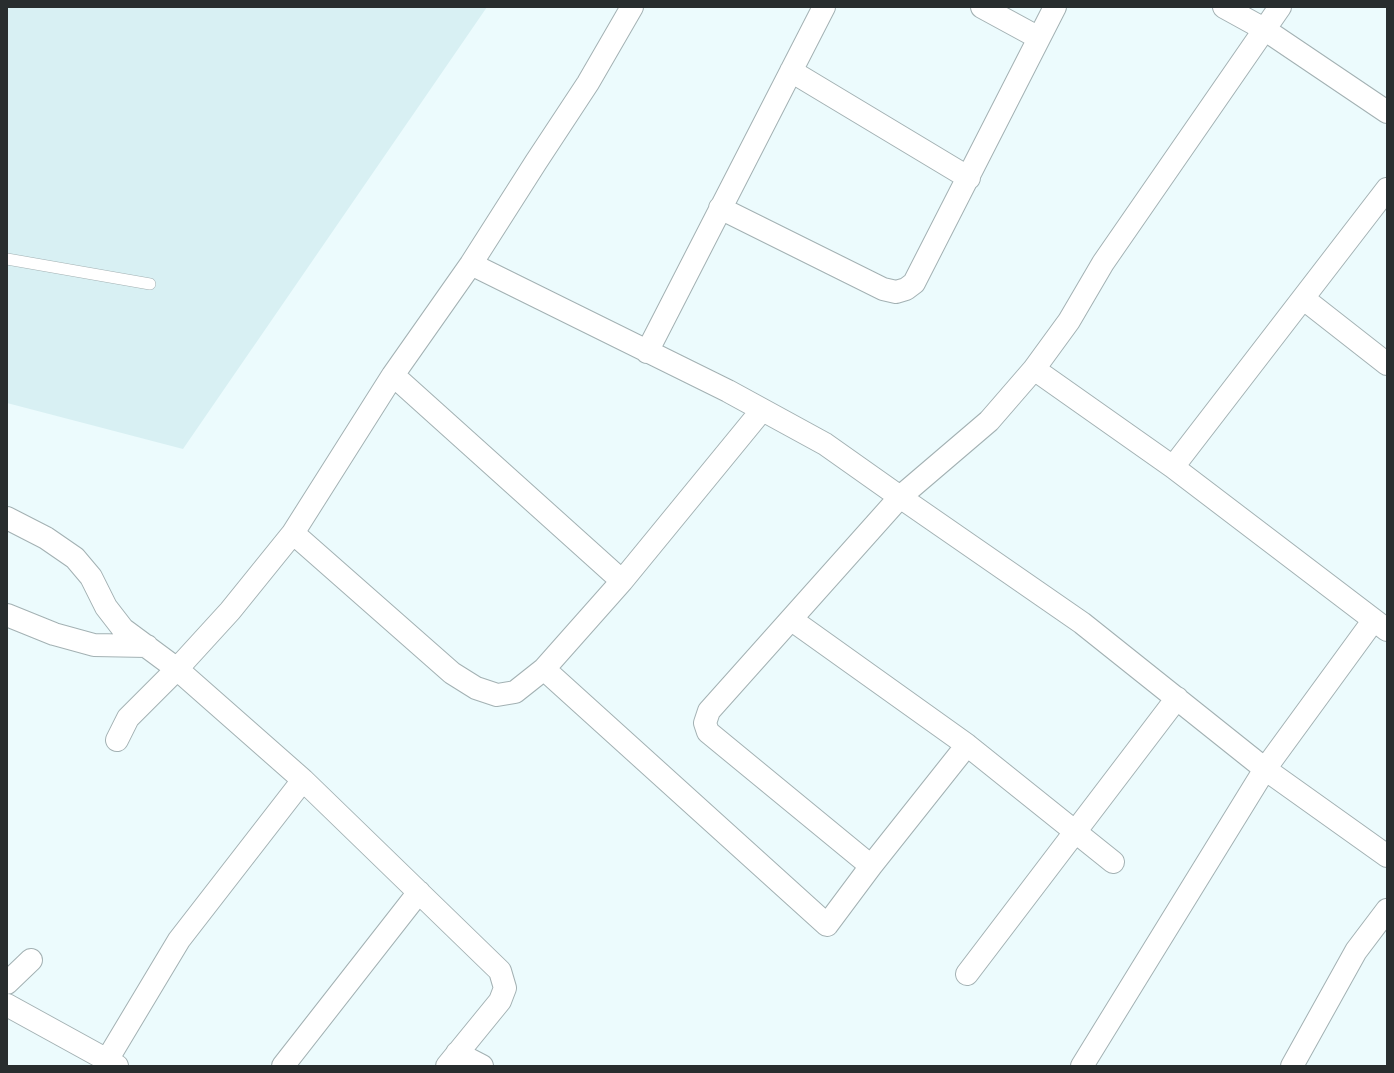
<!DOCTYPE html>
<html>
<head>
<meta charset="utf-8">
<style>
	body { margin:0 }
	#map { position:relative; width:1394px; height:1073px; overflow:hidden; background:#ecfbfd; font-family:"IBM Plex Sans",sans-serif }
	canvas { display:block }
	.frame { position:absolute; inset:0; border:8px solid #282d2e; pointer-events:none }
</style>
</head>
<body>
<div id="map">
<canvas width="1394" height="1073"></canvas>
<div class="frame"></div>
</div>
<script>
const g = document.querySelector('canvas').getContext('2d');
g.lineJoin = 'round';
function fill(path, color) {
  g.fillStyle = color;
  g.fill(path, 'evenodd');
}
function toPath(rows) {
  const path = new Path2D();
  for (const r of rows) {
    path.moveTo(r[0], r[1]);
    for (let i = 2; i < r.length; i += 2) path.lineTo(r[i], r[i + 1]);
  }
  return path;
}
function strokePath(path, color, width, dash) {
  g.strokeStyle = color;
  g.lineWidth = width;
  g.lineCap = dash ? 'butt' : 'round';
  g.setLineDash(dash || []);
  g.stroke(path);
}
const built = toPath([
	[7,7,487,7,183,449,7,403]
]);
const service = toPath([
	[7,259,150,284]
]);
const minor = toPath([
	[982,7,1039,38],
	[1224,7,1264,29,1387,112],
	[1280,7,1103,263,1069,321,1034,369,989,421,900,497,1082,623,1265,769,1387,856],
	[791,71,969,178],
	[720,208,883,289,896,292,906,289,914,283,1055,7],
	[471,264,728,391,825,444,900,497,709,711,705,723,708,732,871,866],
	[1304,299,1387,364],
	[647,352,824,7],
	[1034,369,1173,467,1387,630],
	[393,375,622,581],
	[762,410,622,581,544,669,827,925,871,866,967,745,792,620],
	[1173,467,1387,189],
	[7,518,46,538,75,558,91,577,106,607,123,629,177,669,128,718,117,740],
	[293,533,452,673,476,688,497,695,515,692,544,669],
	[7,615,54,634,94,645,147,646],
	[967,745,1113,862],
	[303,780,500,971,505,988,500,1001,447,1066],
	[967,974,1177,698],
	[7,983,31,960],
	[7,1005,107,1060],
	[457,1053,482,1066],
	[117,1066,107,1060,179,940,303,780,177,669,230,611,293,533,393,375,471,264,536,162,588,83,632,7],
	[283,1066,419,892],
	[1082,1066,1265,769,1373,621],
	[1292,1066,1356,951,1387,910]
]);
fill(built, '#d8f0f3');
strokePath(service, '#a3b1b3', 12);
strokePath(minor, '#a3b1b3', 24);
strokePath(service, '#fff', 11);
strokePath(minor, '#fff', 22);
</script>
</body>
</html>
